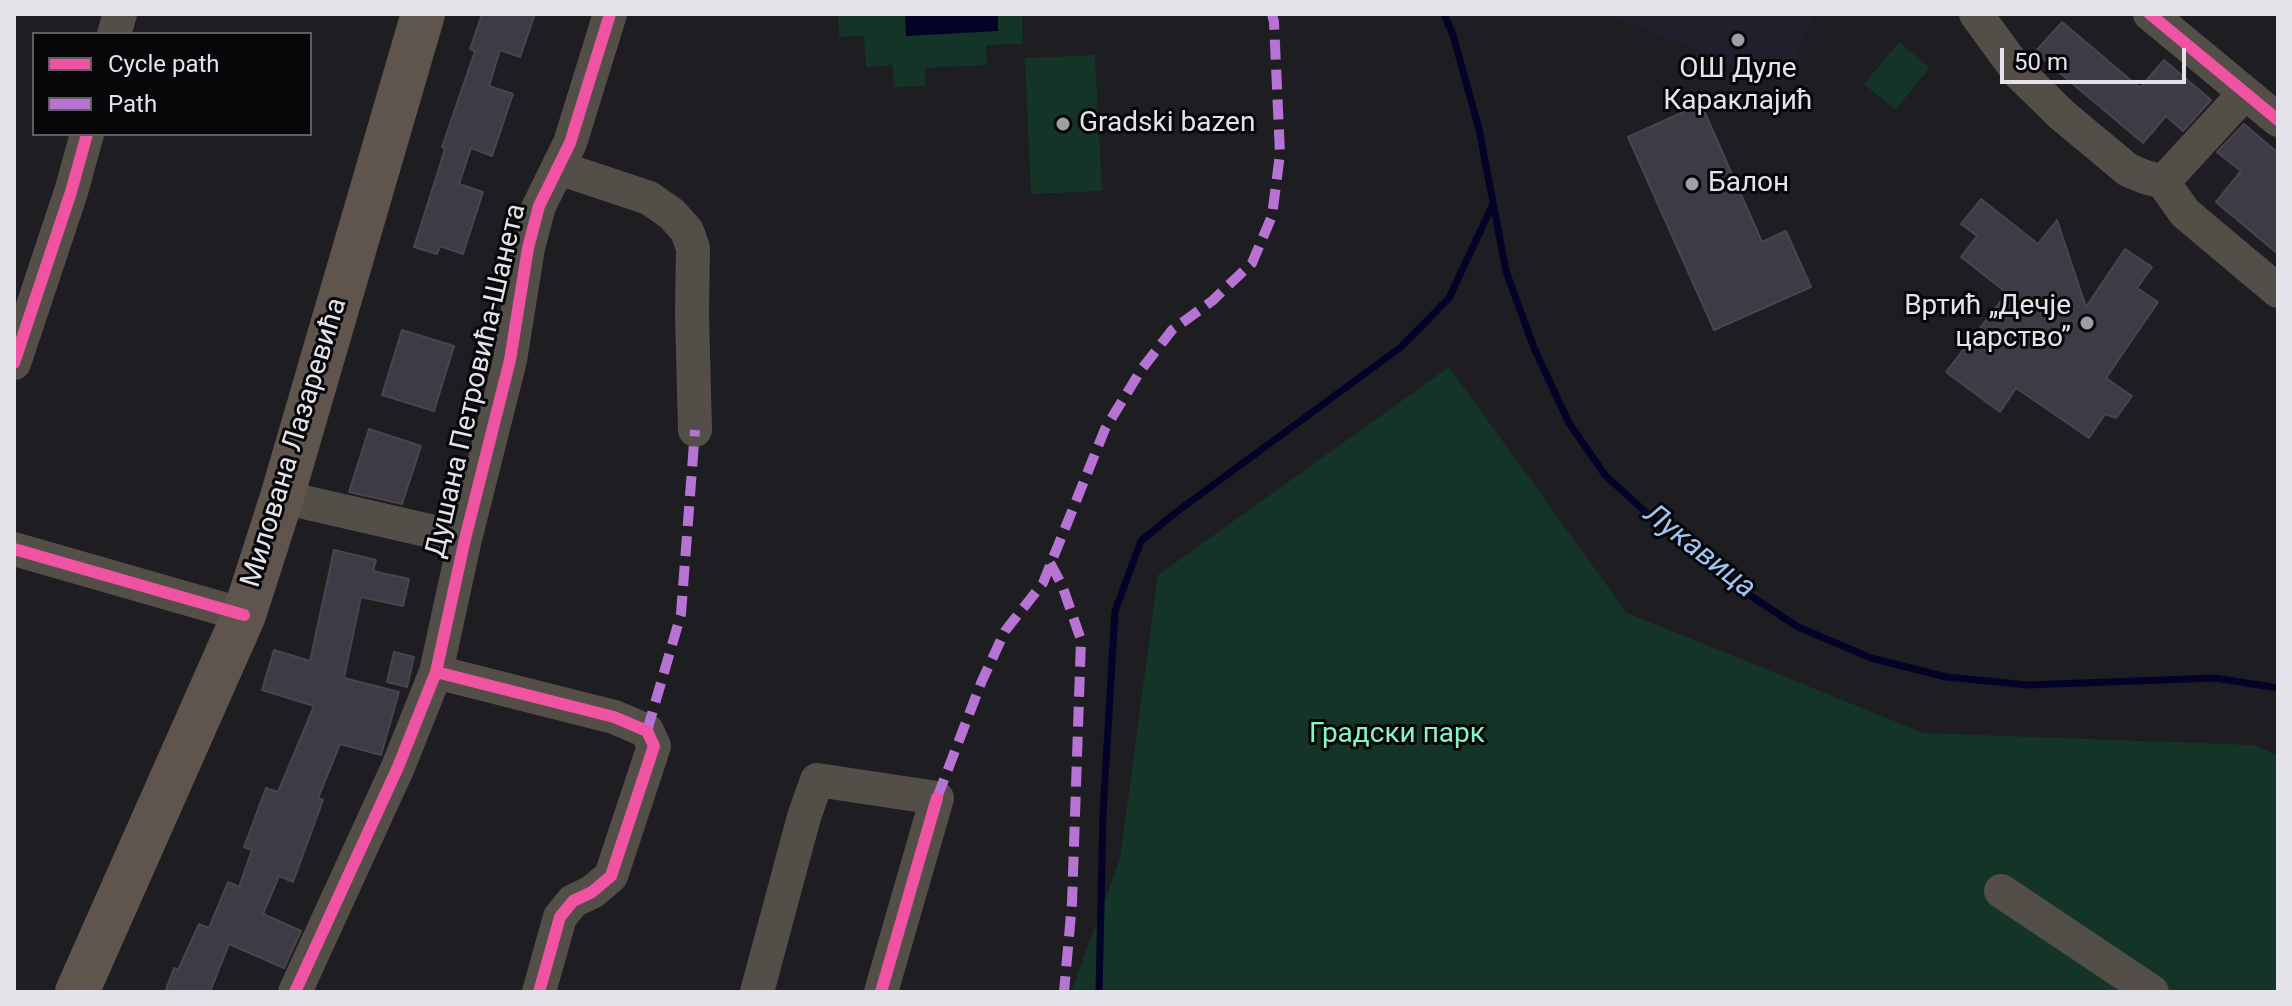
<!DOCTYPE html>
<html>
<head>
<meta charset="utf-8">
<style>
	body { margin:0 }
	#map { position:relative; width:2292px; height:1006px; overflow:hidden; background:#1d1d22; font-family:Roboto,sans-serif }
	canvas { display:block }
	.frame { position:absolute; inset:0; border:16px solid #e3e3e9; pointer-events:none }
	.legend { position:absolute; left:32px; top:32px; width:280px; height:104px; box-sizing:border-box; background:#07070a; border:2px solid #5f5f63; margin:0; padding:10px 14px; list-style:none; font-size:24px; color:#e3e3e9 }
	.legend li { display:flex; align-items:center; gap:16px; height:40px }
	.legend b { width:40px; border:2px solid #5f5f63 }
	.scale { position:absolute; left:2000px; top:48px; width:186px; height:36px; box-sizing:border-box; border:4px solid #e3e3e9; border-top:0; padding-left:10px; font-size:24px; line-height:28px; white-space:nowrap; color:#e3e3e9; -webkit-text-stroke:6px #07070a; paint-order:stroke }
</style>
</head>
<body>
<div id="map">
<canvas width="2292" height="1006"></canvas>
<div class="frame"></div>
<ul class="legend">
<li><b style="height:10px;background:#f153a3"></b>Cycle path</li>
<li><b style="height:10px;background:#b673d3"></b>Path</li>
</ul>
<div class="scale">50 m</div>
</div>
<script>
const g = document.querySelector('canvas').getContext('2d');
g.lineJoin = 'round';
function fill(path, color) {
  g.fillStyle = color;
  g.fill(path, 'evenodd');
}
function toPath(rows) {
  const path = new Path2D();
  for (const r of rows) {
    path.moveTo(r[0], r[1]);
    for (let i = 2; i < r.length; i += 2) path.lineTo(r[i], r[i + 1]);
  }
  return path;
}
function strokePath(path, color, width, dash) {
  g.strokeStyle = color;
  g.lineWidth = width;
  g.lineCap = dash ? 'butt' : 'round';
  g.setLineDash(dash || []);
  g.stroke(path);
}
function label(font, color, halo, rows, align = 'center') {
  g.font = font + ' Roboto,sans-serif';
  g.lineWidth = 6;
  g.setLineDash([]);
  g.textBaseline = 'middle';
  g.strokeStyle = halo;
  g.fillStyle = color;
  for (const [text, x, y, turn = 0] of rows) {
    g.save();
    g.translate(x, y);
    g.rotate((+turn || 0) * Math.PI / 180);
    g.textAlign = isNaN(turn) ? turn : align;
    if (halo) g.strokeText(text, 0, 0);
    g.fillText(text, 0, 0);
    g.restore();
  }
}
const built = toPath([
	[1605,14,1814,14,1785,85]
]);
const green = toPath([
	[838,14,1022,14,1023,44,986,45,987,65,925,68,925,86,894,87,892,65,866,67,864,36,839,37],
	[1899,42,1930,68,1895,110,1864,84],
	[1095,55,1102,191,1031,194,1025,58],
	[1449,367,1627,613,1924,733,2253,745,2278,755,2278,992,1071,992,1120,859,1158,575]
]);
const water = toPath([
	[905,14,998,14,998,31,906,36]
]);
const stream = toPath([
	[1444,14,1453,35,1479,129,1506,271,1534,348,1569,423,1605,475,1675,539,1734,585,1798,627,1871,658,1946,677,2028,685,2215,678,2278,688],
	[1099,992,1103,814,1115,611,1141,541,1175,513,1401,347,1449,298,1493,204]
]);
const building = toPath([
	[482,14,535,14,520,57,500,50,489,86,513,94,492,156,471,148,459,184,483,192,463,254,440,246,437,254,414,247,445,149,442,147,475,51,470,49,482,14],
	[2062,22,2140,88,2164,60,2211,100,2183,131,2166,116,2143,143,2035,52,2062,22],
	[1701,104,1762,242,1786,231,1811,287,1714,330,1628,137,1701,104],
	[2244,124,2278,153,2278,254,2216,202,2241,171,2217,152,2244,124],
	[1981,199,2038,244,2057,220,2086,307,2125,249,2152,267,2137,288,2158,302,2106,378,2132,396,2116,418,2105,414,2089,438,2016,388,2000,412,1946,372,2007,293,1961,257,1977,236,1961,224,1981,199],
	[402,330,454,346,434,411,382,395,402,330],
	[369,429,421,446,402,504,349,492,369,429],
	[334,550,376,560,373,571,409,579,403,606,361,597,344,678,399,692,381,755,340,744,318,798,323,800,293,882,279,876,263,914,301,931,284,968,229,944,210,992,165,992,174,968,178,970,199,924,209,928,228,882,239,887,252,850,244,847,266,788,278,792,314,706,262,690,274,650,310,661,334,550],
	[394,652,414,657,407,687,387,682,394,652]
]);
const minor = toPath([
	[1976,14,2019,73,2062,115,2128,170,2145,177,2163,182,2245,93],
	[2150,14,2278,120],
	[114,34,120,14],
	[559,168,649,198,672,214,687,231,693,248,692,313,695,430],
	[2163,182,2185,213,2278,291],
	[14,363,71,192,87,134],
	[282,497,465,539],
	[14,549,244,615],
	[436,672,614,717,647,731,654,746,611,876,592,892,573,901,560,917,539,992],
	[2001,891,2152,992],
	[295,992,398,767,436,672,465,539,510,360,528,248,539,206,570,143,610,14],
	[757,992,804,817,817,780,937,798,881,992]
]);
const major = toPath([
	[77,992,244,615,282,497,423,14]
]);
const quiet = toPath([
	[1050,563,1062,585,1081,640,1072,903,1064,992],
	[647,731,681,614,695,430],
	[937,798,981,683,1005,631,1043,583,1105,429,1141,370,1172,330,1212,301,1252,263,1272,216,1280,154,1274,22,1272,14]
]);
const cycleway = toPath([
	[2150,14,2278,120],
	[14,363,71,192,87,134],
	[14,549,244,615],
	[436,672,614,717,647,731,654,746,611,876,592,892,573,901,560,917,539,992],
	[295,992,398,767,436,672,465,539,510,360,528,248,539,206,570,143,610,14],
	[881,992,937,798]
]);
const markers = [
	[1738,40,8,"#9e9ea3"],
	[1063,124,8,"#9e9ea3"],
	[1692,184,8,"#9e9ea3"],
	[2087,323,8,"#9e9ea3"]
];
const poiNames = [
	["ОШ Дуле",1738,70,"center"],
	["Караклајић",1738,102,"center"],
	["Gradski bazen",1079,124],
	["Балон",1708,184],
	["Вртић „Дечје",2071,307,"right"],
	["царство”",2071,339,"right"]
];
const streetNames = [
	["Душана Петровића-Шанета",477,381,-77],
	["Милована Лазаревића",295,443,-73]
];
const parkNames = [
	["Градски парк",1397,735]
];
const waterNames = [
	["Лукавица",1699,552,38]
];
fill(built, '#1f202c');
fill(green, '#133427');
fill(water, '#030327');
strokePath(stream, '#030327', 7);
fill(building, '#3e3a46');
strokePath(building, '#47464a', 2);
strokePath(minor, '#544e49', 34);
strokePath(major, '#5f554d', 44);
strokePath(quiet, '#b673d3', 10, [20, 10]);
strokePath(cycleway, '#f153a3', 12);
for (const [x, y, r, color] of markers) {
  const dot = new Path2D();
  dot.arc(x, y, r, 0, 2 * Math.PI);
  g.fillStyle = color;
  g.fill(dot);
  strokePath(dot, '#07070a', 3);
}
label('28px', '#e3e3e9', '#07070a', poiNames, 'left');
label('28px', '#e3e3e9', '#07070a', streetNames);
label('28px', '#86f7c3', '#07070a', parkNames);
label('italic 30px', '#9ec5f2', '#07070a', waterNames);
</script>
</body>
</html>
